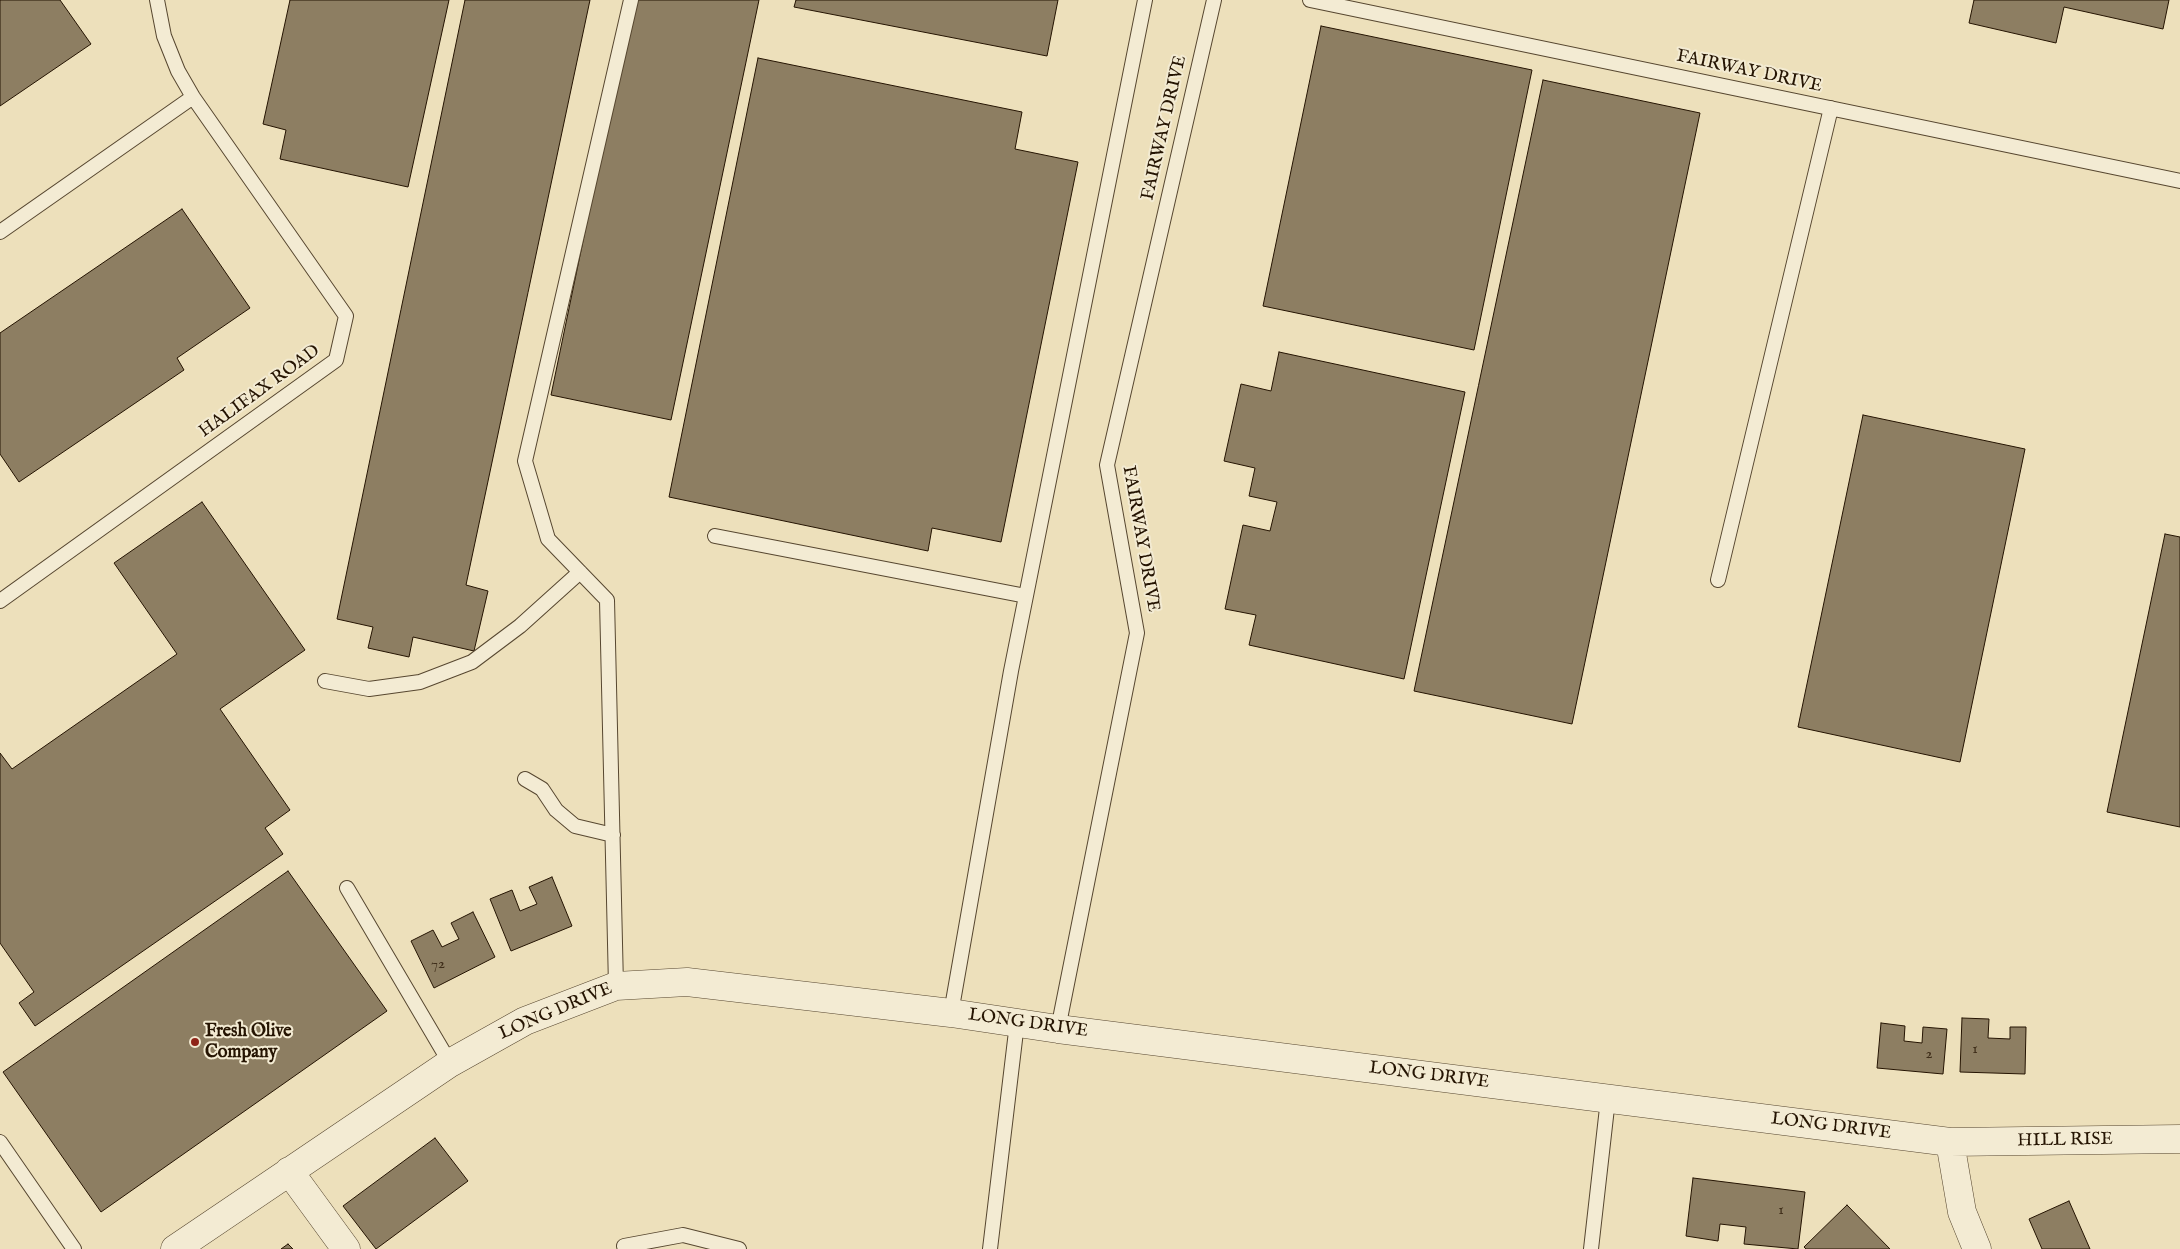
<!DOCTYPE html>
<html>
<head>
<meta charset="utf-8">
<style>
	body { margin:0 }
	canvas { display:block; background:#ede0bb }
</style>
</head>
<body>
<canvas width="2180" height="1249"></canvas>
<script>
const g = document.querySelector('canvas').getContext('2d');
g.lineJoin = 'round';
function fill(path, color) {
  g.fillStyle = color;
  g.fill(path, 'evenodd');
}
function toPath(rows) {
  const path = new Path2D();
  for (const r of rows) {
    path.moveTo(r[0], r[1]);
    for (let i = 2; i < r.length; i += 2) path.lineTo(r[i], r[i + 1]);
  }
  return path;
}
function strokePath(path, color, width, dash) {
  g.strokeStyle = color;
  g.lineWidth = width;
  g.lineCap = dash ? 'butt' : 'round';
  g.setLineDash(dash || []);
  g.stroke(path);
}
function label(font, color, halo, rows, align = 'center') {
  g.font = font + ' "IM FELL English",serif';
  g.lineWidth = 4;
  g.setLineDash([]);
  g.textBaseline = 'middle';
  g.strokeStyle = halo;
  g.fillStyle = color;
  for (const [text, x, y, turn = 0] of rows) {
    g.save();
    g.translate(x, y);
    g.rotate((+turn || 0) * Math.PI / 180);
    g.textAlign = isNaN(turn) ? turn : align;
    if (halo) g.strokeText(text, 0, 0);
    g.fillText(text, 0, 0);
    g.restore();
  }
}
const building = toPath([
	[0,0,60,0,91,44,0,106,0,0],
	[290,0,449,0,408,187,280,159,286,130,263,124,290,0],
	[465,0,590,0,466,585,488,591,474,651,413,637,409,657,368,648,373,627,337,619,465,0],
	[633,0,759,0,671,420,551,395,633,0],
	[796,0,1058,0,1047,56,794,7,796,0],
	[1974,0,2169,0,2163,29,2064,7,2056,43,1969,23,1974,0],
	[1321,26,1532,70,1474,350,1263,306,1321,26],
	[758,58,1022,112,1015,149,1078,162,1001,542,932,528,928,551,669,497,758,58],
	[1543,80,1700,113,1572,724,1414,691,1543,80],
	[182,209,250,308,177,358,184,370,19,482,0,454,0,333,182,209],
	[1279,352,1465,392,1404,679,1249,645,1256,615,1225,609,1243,525,1270,531,1277,502,1249,496,1255,468,1224,461,1241,384,1271,391,1279,352],
	[1863,415,2025,449,1960,762,1798,727,1863,415],
	[202,502,305,650,220,709,290,810,265,828,283,854,35,1026,19,1003,34,992,0,943,0,753,12,769,177,654,114,563,202,502],
	[2165,534,2180,537,2180,827,2107,812,2165,534],
	[288,871,387,1011,101,1212,3,1072,288,871],
	[552,877,572,926,511,951,490,899,512,890,520,911,537,904,529,887,552,877],
	[473,912,495,957,434,988,411,941,433,930,442,947,459,939,451,923,473,912],
	[1962,1018,1989,1019,1988,1038,2010,1039,2010,1027,2026,1027,2025,1074,1960,1072,1962,1018],
	[1881,1023,1905,1026,1904,1041,1922,1043,1923,1027,1947,1029,1943,1074,1877,1068,1881,1023],
	[435,1138,468,1181,376,1249,343,1206,435,1138],
	[1693,1178,1805,1192,1798,1249,1744,1244,1746,1227,1720,1224,1718,1241,1686,1236,1693,1178],
	[2069,1201,2090,1249,2042,1249,2029,1219,2069,1201],
	[1847,1205,1890,1249,1806,1249,1804,1247,1847,1205],
	[288,1244,293,1249,281,1249,288,1244]
]);
const lane = toPath([
	[1310,0,2180,181],
	[0,232,193,97],
	[715,536,1026,596],
	[1718,580,1831,108],
	[0,601,336,360,346,316,193,97,178,71,164,36,157,0],
	[325,681,369,689,420,682,472,662,520,626,580,572],
	[525,779,542,789,556,810,575,826,613,835],
	[347,888,450,1063],
	[616,986,607,600,548,539,525,461,631,0],
	[951,1013,1011,671,1145,0],
	[1058,1029,1137,633,1107,465,1214,0],
	[0,1142,74,1249],
	[624,1246,683,1235,739,1249],
	[990,1249,1017,1023],
	[1591,1249,1608,1099]
]);
const street = toPath([
	[1950,1142,1962,1212,1977,1249],
	[289,1171,346,1249],
	[175,1249,450,1063,525,1021,616,986,687,982,951,1013,1058,1029,1950,1142,2180,1139]
]);
const markers = [
	[195,1042,5,"#8f2418"]
];
const numberNames = [
	["72",438,965],
	["1",1975,1050],
	["2",1929,1055],
	["1",1781,1211]
];
const streetNames = [
	["FAIRWAY DRIVE",1749,72,12],
	["FAIRWAY DRIVE",1165,128,-77],
	["HALIFAX ROAD",260,392,-36],
	["FAIRWAY DRIVE",1140,539,80],
	["LONG DRIVE",556,1012,-23],
	["LONG DRIVE",1028,1024,8],
	["LONG DRIVE",1429,1076,7],
	["LONG DRIVE",1831,1127,7],
	["HILL RISE",2065,1141,-1]
];
const poiNames = [
	["Fresh Olive",205,1032],
	["Company",205,1053]
];
fill(building, '#8d7e62');
strokePath(building, '#251402', 1);
strokePath(lane, '#574730', 16);
strokePath(street, '#574730', 29);
strokePath(lane, '#f3ebd3', 14);
strokePath(street, '#f3ebd3', 28);
for (const [x, y, r, color] of markers) {
  const dot = new Path2D();
  dot.arc(x, y, r, 0, 2 * Math.PI);
  g.fillStyle = color;
  g.fill(dot);
  strokePath(dot, '#f3ebd3', 2);
}
label('15px', '#3f2e1a', null, numberNames);
label('18px', '#251402', '#f3ebd3', streetNames);
label('bold 18px', '#251402', '#f3ebd3', poiNames, 'left');
</script>
</body>
</html>
